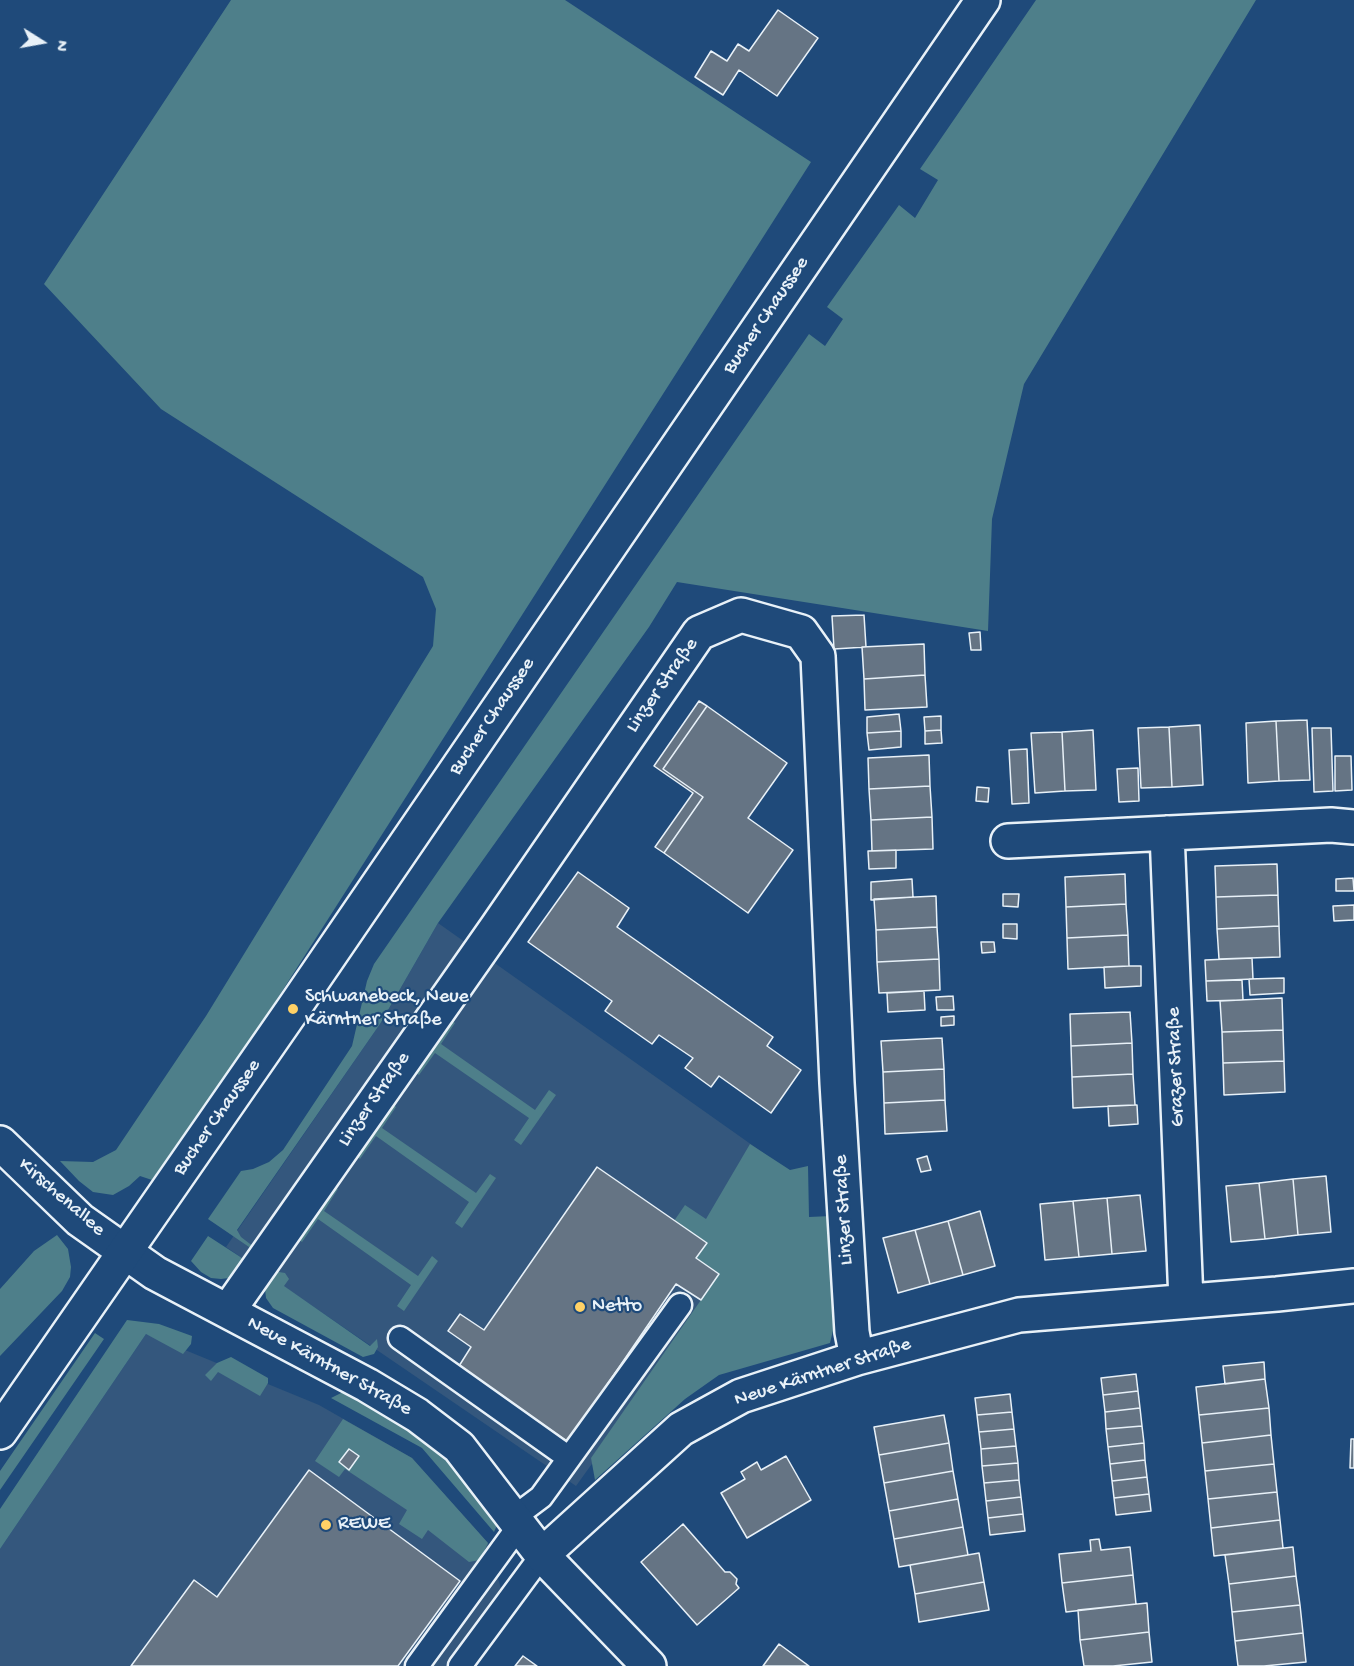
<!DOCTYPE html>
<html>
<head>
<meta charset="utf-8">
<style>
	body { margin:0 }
	#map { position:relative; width:1354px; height:1666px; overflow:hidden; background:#1f4a7a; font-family:"Gochi Hand",sans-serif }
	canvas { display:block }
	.north { position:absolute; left:12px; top:12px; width:60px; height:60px; -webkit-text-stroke:4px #1f4a7a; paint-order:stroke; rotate:101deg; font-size:16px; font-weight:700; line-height:24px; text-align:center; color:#e8f1f8 }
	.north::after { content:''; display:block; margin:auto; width:21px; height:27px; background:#e8f1f8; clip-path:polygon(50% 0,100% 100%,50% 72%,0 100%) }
</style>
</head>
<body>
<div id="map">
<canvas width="1354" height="1666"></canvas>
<div class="north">N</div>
</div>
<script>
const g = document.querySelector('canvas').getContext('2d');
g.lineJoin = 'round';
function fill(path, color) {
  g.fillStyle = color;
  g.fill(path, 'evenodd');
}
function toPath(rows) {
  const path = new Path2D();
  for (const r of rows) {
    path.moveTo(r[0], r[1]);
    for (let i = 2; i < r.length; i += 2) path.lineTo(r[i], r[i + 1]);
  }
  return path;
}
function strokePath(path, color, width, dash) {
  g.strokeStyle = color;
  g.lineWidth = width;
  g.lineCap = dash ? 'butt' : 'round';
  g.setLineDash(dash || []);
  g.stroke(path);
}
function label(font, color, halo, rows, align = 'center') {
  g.font = font + ' "Gochi Hand",sans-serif';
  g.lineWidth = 4.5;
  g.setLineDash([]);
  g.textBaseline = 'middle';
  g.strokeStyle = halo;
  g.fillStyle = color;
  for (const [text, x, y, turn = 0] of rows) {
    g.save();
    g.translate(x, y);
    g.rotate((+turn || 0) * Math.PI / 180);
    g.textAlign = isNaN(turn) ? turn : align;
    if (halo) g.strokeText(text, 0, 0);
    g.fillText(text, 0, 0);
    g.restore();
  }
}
const built = toPath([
	[438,923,769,1157,731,1271,576,1486,226,1247,380,1024],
	[146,1334,319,1405,412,1458,488,1543,501,1589,446,1666,0,1666,0,1549]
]);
const green = toPath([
	[231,0,565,0,811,162,263,1021,152,1180,140,1176,129,1186,113,1195,93,1192,79,1181,60,1161,93,1162,116,1150,206,1016,433,646,436,609,423,577,161,409,44,284],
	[1036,0,1256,0,1024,384,992,519,988,631,677,582,649,627,438,923,380,1024,237,1230,241,1237,254,1247,252,1249,208,1219,241,1171,253,1169,269,1162,283,1150,352,1046,367,981,374,964,809,334,825,346,843,319,827,307,899,205,915,218,938,180,920,169],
	[449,1019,455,1023,441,1044,535,1110,549,1090,556,1095,521,1145,514,1140,529,1118,435,1053,419,1075,413,1071],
	[390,1102,396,1107,382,1128,476,1193,490,1174,496,1178,462,1228,455,1223,469,1202,376,1136,360,1159,354,1154],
	[750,1144,790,1170,808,1166,809,1217,831,1216,838,1310,830,1343,719,1375,685,1399,595,1480,591,1458,719,1274,696,1258,674,1221,685,1205,706,1219],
	[332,1185,338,1189,324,1211,418,1276,432,1256,438,1261,404,1311,397,1306,411,1285,318,1219,302,1242,295,1237],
	[57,1235,68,1249,71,1267,70,1277,62,1291,0,1356,0,1289,34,1251],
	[208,1236,242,1258,242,1266,238,1272,229,1278,221,1279,211,1278,201,1272,191,1261],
	[273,1271,285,1273,289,1279,284,1286,370,1346,377,1339,378,1347,374,1354,363,1357,273,1308,266,1298,265,1289,267,1281],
	[127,1320,159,1324,192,1336,191,1344,183,1354,146,1334,0,1549,0,1509],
	[95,1333,104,1339,0,1490,0,1471],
	[231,1357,268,1378,268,1383,260,1396,218,1372,211,1381,205,1375,217,1363],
	[345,1391,425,1435,478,1496,498,1523,494,1532,422,1448,331,1398],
	[343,1419,412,1458,488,1543,480,1560,469,1562,428,1530,422,1539,399,1524,407,1510,345,1469,339,1477,315,1461]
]);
const building = toPath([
	[778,10,818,38,777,96,739,70,723,95,695,77,711,51,727,61,738,44,749,51,778,10],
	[864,615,866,647,834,649,832,616,864,615],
	[980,632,981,650,971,650,969,633,980,632],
	[924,644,925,675,864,679,862,647,924,644],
	[925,675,927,707,865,710,864,679,925,675],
	[699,701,707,706,663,769,703,797,664,853,655,847,693,793,654,766,699,701],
	[707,706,787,763,748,818,793,850,748,913,664,853,703,797,663,769,707,706],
	[899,714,901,731,867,733,867,717,899,714],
	[941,716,941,730,925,731,924,717,941,716],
	[1307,720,1310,780,1279,781,1276,721,1307,720],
	[1276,721,1279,781,1248,783,1246,723,1276,721],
	[1200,725,1203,785,1172,787,1169,727,1200,725],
	[1169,727,1172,787,1141,788,1138,728,1169,727],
	[1312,728,1331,728,1333,791,1314,792,1312,728],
	[941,730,942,743,925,744,925,731,941,730],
	[1093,730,1096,790,1065,791,1062,732,1093,730],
	[901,731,901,747,869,750,867,733,901,731],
	[1062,732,1065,791,1035,793,1031,733,1062,732],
	[1027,749,1029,803,1012,804,1009,750,1027,749],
	[929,755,930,786,869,789,868,758,929,755],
	[1335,756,1351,756,1352,790,1335,791,1335,756],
	[1138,768,1139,801,1119,802,1117,769,1138,768],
	[930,786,932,817,871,820,869,789,930,786],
	[977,787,989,788,988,802,976,801,977,787],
	[932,817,933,849,872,851,871,820,932,817],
	[896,850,896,868,869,869,868,851,896,850],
	[1277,864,1278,895,1216,897,1215,866,1277,864],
	[578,872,629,908,617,927,773,1037,767,1046,801,1070,771,1113,719,1076,711,1087,685,1068,693,1058,659,1035,652,1044,605,1011,612,1001,528,942,578,872],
	[1125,874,1126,904,1066,907,1065,877,1125,874],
	[1353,878,1354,891,1336,891,1336,879,1353,878],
	[912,879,913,897,871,900,871,882,912,879],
	[1003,894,1019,894,1018,907,1003,906,1003,894],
	[1278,895,1279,926,1217,929,1216,897,1278,895],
	[936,896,937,927,876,930,874,899,936,896],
	[1126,904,1128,935,1067,938,1066,907,1126,904],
	[1354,905,1354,920,1334,921,1333,906,1354,905],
	[1003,924,1017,924,1017,939,1003,938,1003,924],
	[1279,926,1280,957,1219,959,1217,929,1279,926],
	[937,927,939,959,877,962,876,930,937,927],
	[1128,935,1129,966,1068,969,1067,938,1128,935],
	[981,942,994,942,995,952,982,953,981,942],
	[1252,958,1253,979,1206,981,1205,960,1252,958],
	[939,959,940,990,879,993,877,962,939,959],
	[1129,966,1141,966,1141,986,1105,988,1104,967,1129,966],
	[1284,978,1284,993,1250,995,1249,979,1284,978],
	[1242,980,1243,1000,1207,1001,1206,981,1242,980],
	[924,991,925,1010,888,1012,887,993,924,991],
	[953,996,954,1010,937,1010,936,997,953,996],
	[1282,998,1283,1030,1222,1032,1220,1001,1282,998],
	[1130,1012,1132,1043,1071,1046,1070,1014,1130,1012],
	[954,1016,954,1025,941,1026,941,1017,954,1016],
	[1283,1030,1284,1061,1223,1063,1222,1032,1283,1030],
	[942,1038,944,1069,883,1072,881,1041,942,1038],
	[1132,1043,1133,1074,1072,1077,1071,1046,1132,1043],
	[1284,1061,1285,1092,1224,1095,1223,1063,1284,1061],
	[944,1069,945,1100,884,1103,883,1072,944,1069],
	[1133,1074,1135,1105,1073,1108,1072,1077,1133,1074],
	[945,1100,947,1131,885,1134,884,1103,945,1100],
	[1135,1105,1137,1105,1138,1124,1109,1126,1108,1106,1135,1105],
	[927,1156,931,1170,921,1172,917,1159,927,1156],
	[597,1167,707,1243,696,1258,719,1274,701,1300,676,1284,568,1442,459,1366,471,1347,448,1331,460,1314,484,1330,597,1167],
	[1326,1176,1331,1232,1298,1235,1293,1179,1326,1176],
	[1293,1179,1298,1235,1265,1239,1259,1183,1293,1179],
	[1259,1183,1265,1239,1231,1242,1226,1186,1259,1183],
	[1140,1195,1146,1251,1112,1254,1107,1198,1140,1195],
	[1107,1198,1112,1254,1079,1257,1073,1201,1107,1198],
	[1073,1201,1079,1257,1045,1260,1040,1204,1073,1201],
	[980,1211,995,1266,963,1275,948,1221,980,1211],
	[948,1221,963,1275,930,1284,915,1230,948,1221],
	[915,1230,930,1284,898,1293,883,1238,915,1230],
	[1264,1362,1265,1379,1225,1384,1223,1366,1264,1362],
	[1136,1374,1138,1391,1103,1395,1101,1378,1136,1374],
	[1265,1379,1269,1408,1199,1415,1196,1387,1265,1379],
	[1138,1391,1140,1408,1105,1412,1103,1395,1138,1391],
	[1010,1394,1012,1412,977,1415,975,1398,1010,1394],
	[1140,1408,1142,1426,1106,1429,1105,1412,1140,1408],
	[1269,1408,1271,1435,1202,1443,1199,1415,1269,1408],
	[1012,1412,1014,1429,979,1432,977,1415,1012,1412],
	[944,1415,949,1443,879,1455,874,1427,944,1415],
	[1142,1426,1144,1443,1108,1447,1106,1429,1142,1426],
	[1014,1429,1016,1446,981,1449,979,1432,1014,1429],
	[1271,1435,1274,1464,1205,1471,1202,1443,1271,1435],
	[1351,1439,1354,1439,1354,1468,1350,1468,1351,1439],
	[949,1443,953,1471,884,1483,879,1455,949,1443],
	[1144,1443,1145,1460,1110,1464,1108,1447,1144,1443],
	[1016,1446,1018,1463,982,1466,981,1449,1016,1446],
	[349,1449,359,1456,349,1470,339,1462,349,1449],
	[786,1456,811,1500,747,1538,721,1493,745,1479,741,1472,757,1462,761,1470,786,1456],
	[1145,1460,1147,1477,1112,1481,1110,1464,1145,1460],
	[1018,1463,1019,1480,984,1483,982,1466,1018,1463],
	[1274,1464,1277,1492,1208,1499,1205,1471,1274,1464],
	[309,1470,460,1581,398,1666,131,1666,194,1580,217,1597,309,1470],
	[953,1471,958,1499,889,1511,884,1483,953,1471],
	[1147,1477,1149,1494,1114,1498,1112,1481,1147,1477],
	[1019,1480,1021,1497,986,1501,984,1483,1019,1480],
	[1277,1492,1280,1520,1211,1528,1208,1499,1277,1492],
	[1149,1494,1151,1511,1116,1515,1114,1498,1149,1494],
	[1021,1497,1023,1514,988,1518,986,1501,1021,1497],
	[958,1499,963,1527,894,1539,889,1511,958,1499],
	[1023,1514,1025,1531,990,1535,988,1518,1023,1514],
	[1280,1520,1283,1548,1214,1556,1211,1528,1280,1520],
	[683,1524,725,1572,730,1572,737,1579,736,1584,739,1588,697,1625,641,1562,683,1524],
	[963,1527,968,1555,899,1567,894,1539,963,1527],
	[1099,1539,1101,1550,1130,1547,1133,1575,1062,1583,1059,1554,1091,1551,1090,1540,1099,1539],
	[1293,1547,1296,1576,1229,1584,1225,1555,1293,1547],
	[979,1553,984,1582,915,1594,910,1565,979,1553],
	[1133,1575,1136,1604,1066,1612,1062,1583,1133,1575],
	[1296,1576,1300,1605,1232,1612,1229,1584,1296,1576],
	[984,1582,989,1610,919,1622,915,1594,984,1582],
	[1147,1603,1149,1632,1080,1640,1078,1610,1147,1603],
	[1300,1605,1303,1633,1235,1641,1232,1612,1300,1605],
	[1149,1632,1152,1662,1113,1666,1084,1666,1080,1640,1149,1632],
	[1303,1633,1306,1662,1264,1666,1238,1666,1235,1641,1303,1633],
	[779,1644,809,1666,763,1666,779,1644],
	[523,1656,537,1666,515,1666,523,1656]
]);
const lane = toPath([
	[400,1338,569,1458],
	[513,1518,541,1497,680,1305],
	[417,1666,519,1526],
	[460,1666,542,1555]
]);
const street = toPath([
	[1167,833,1186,1301],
	[1008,841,1331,825,1354,827],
	[0,1143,80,1220,155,1273,367,1385,417,1415,459,1447,542,1555,649,1666],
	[228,1311,497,927,699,633,741,615,801,632,818,656,837,1083,852,1332,857,1358],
	[542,1555,681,1429,741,1396,857,1358,1019,1315,1277,1294,1354,1286]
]);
const secondary = toPath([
	[0,1432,293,1009,983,0]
]);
const markers = [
	[293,1009,6,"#ffd166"],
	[580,1307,6,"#ffd166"],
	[326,1525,6,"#ffd166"]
];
const streetNames = [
	["Bucher Chaussee",767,316,-56],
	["Linzer Straße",663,686,-55],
	["Bucher Chaussee",493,717,-56],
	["Grazer Straße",1177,1067,-92],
	["Linzer Straße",375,1100,-55],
	["Bucher Chaussee",218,1118,-55],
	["Kirschenallee",61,1198,41],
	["Linzer Straße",845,1210,-93],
	["Neue Kärntner Straße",329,1367,29],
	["Neue Kärntner Straße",823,1373,-18]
];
const poiNames = [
	["Schwanebeck, Neue",305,998],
	["Kärntner Straße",305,1021],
	["Netto",592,1307],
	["REWE",338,1525]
];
fill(built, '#34577d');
fill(green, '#4e7f8a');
fill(building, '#657484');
strokePath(building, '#e8f1f8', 1.5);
strokePath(lane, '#e8f1f8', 27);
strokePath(street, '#e8f1f8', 38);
strokePath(secondary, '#e8f1f8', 38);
strokePath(lane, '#1f4a7a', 22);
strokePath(street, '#1f4a7a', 33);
strokePath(secondary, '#1f4a7a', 33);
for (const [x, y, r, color] of markers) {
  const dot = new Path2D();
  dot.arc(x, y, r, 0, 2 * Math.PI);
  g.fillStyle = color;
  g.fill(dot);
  strokePath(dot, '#1f4a7a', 2);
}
label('20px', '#e8f1f8', '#1f4a7a', streetNames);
label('20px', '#e8f1f8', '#1f4a7a', poiNames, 'left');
</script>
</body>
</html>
